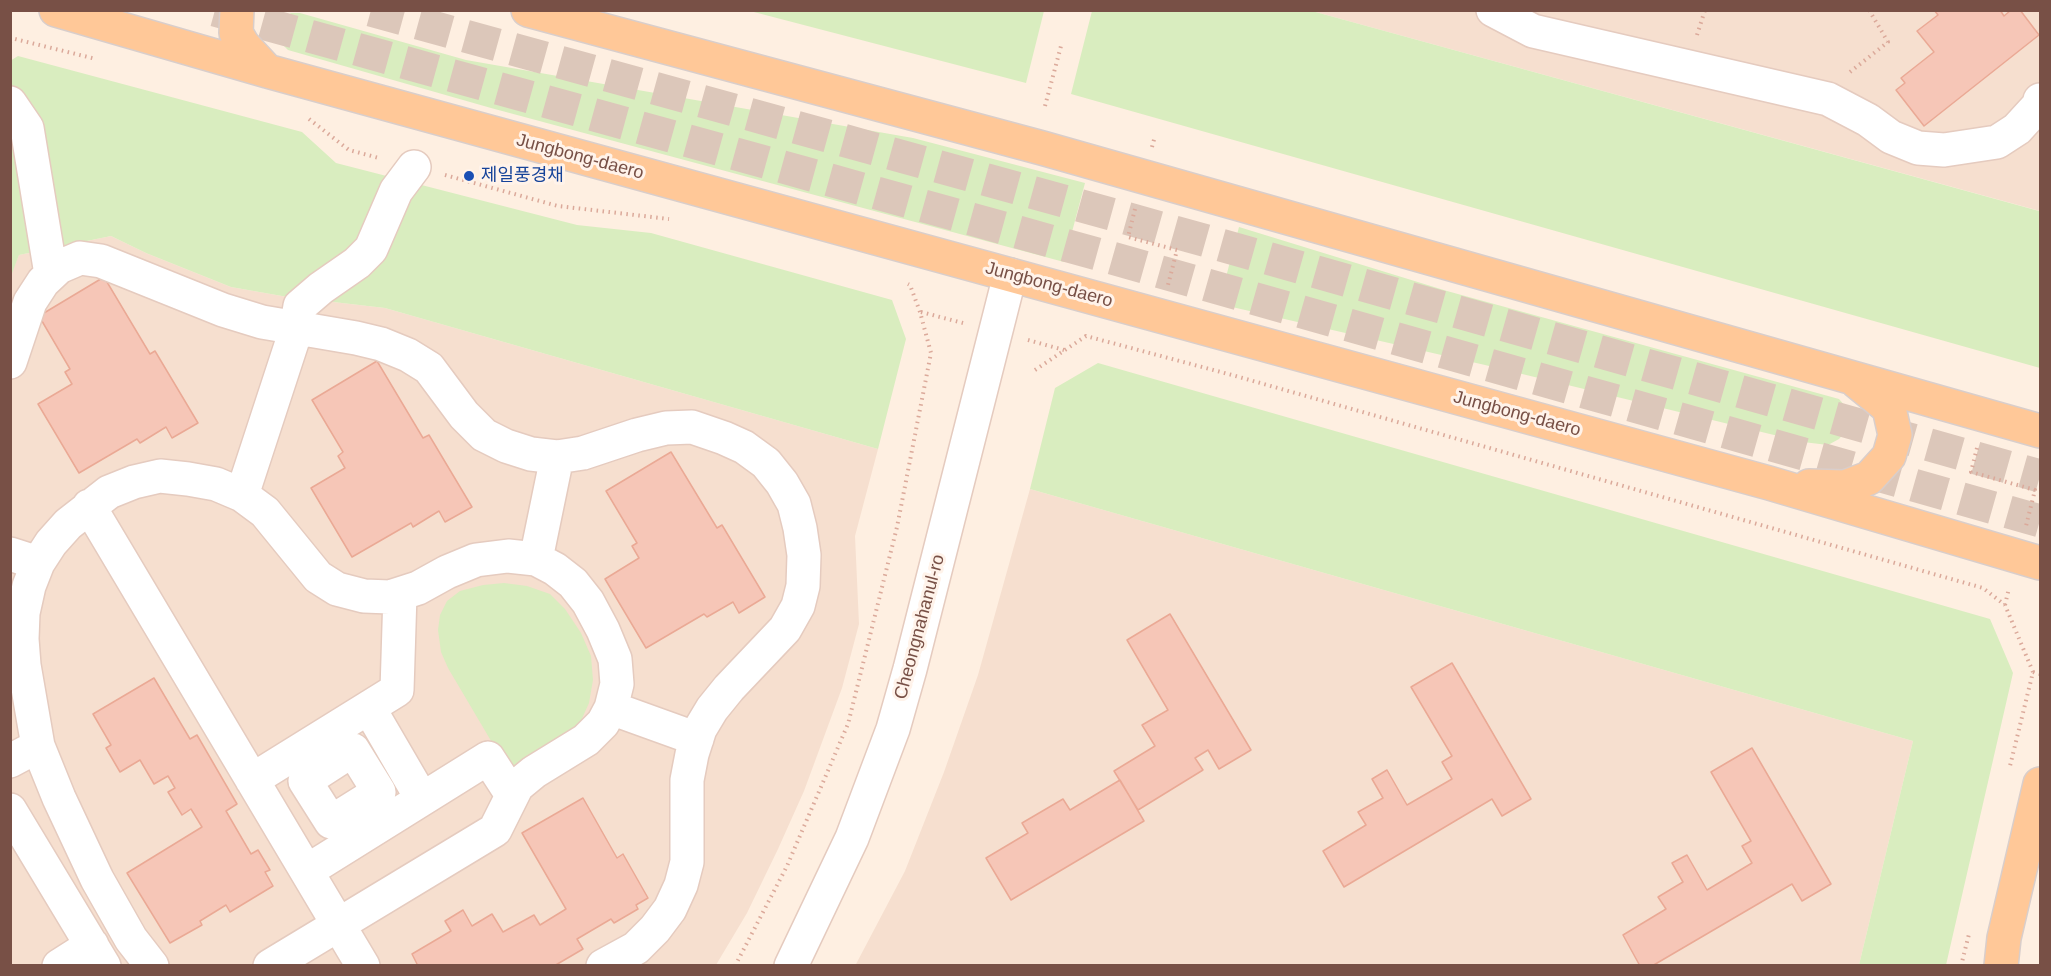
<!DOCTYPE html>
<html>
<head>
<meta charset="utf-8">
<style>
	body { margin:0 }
	#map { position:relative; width:2051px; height:976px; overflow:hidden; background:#feefe1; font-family:Helvetica,sans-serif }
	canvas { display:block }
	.frame { position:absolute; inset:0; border:12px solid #785046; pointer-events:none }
</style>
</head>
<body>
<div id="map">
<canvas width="2051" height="976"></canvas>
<div class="frame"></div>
</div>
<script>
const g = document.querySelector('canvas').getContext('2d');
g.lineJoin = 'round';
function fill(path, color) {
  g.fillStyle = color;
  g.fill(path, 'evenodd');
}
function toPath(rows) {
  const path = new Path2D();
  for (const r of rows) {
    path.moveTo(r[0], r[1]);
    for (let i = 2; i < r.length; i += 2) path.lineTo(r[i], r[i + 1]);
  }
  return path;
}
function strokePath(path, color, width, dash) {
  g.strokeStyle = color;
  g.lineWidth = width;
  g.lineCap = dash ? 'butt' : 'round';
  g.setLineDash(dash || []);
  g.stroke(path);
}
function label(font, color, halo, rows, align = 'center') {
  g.font = font + ' Helvetica,"Noto Sans KR",sans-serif';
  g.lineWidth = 6;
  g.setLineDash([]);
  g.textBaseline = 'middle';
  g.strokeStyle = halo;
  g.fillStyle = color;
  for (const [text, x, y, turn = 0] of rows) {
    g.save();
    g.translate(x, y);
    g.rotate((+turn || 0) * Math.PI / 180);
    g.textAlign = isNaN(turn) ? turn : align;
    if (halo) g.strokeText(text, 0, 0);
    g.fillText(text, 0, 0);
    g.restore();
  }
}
const residential = toPath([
	[1312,11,2040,11,2040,211],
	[111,236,146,253,231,287,282,296,385,308,878,449,855,536,859,624,842,688,804,791,778,849,747,913,716,965,11,965,10,276,19,255],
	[1030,489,1913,741,1859,965,855,966,905,871,944,772,978,675]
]);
const green = toPath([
	[750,11,1044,11,1026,83],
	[1092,11,1312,11,2039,211,2040,208,2040,368,1071,94],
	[291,13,300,13,466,60,913,138,1085,183,1064,262,491,108,288,50,281,43,278,33,284,18],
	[18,56,302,132,336,163,577,225,651,233,892,300,906,339,878,449,385,308,282,296,231,287,146,253,111,236,19,255,11,276,10,61],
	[1239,227,1447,291,1839,399,1846,407,1850,417,1846,431,1839,439,1828,445,1803,442,1485,365,1219,304],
	[1098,363,1990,619,2013,673,1946,965,1859,965,1913,741,1030,489,1055,388],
	[504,583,527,586,550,594,565,609,581,633,591,656,593,680,589,703,580,723,567,739,510,773,448,668,441,652,438,630,440,615,447,601,460,591,483,585]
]);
const building = toPath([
	[1934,10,2000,10,2004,16,2011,10,2020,10,2039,35,1924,126,1896,90,1905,83,1901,78,1934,52,1917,31,1938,15,1934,10],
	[104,277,150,354,155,351,198,423,172,438,166,427,140,443,137,439,79,473,38,404,72,384,65,372,70,369,39,316,104,277],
	[377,361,423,438,429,435,472,507,445,522,439,511,413,527,411,523,352,557,311,488,345,468,338,456,343,452,312,400,377,361],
	[671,452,717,528,722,525,765,597,739,613,733,602,707,617,704,614,646,648,605,579,639,558,632,546,637,543,606,491,671,452],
	[1170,614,1251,750,1219,769,1208,750,1195,758,1203,770,1138,810,1114,771,1155,746,1142,725,1168,710,1127,640,1170,614],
	[1452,663,1531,799,1502,816,1492,799,1344,887,1323,851,1366,825,1358,812,1383,798,1372,779,1387,770,1407,805,1452,779,1442,762,1452,756,1411,687,1452,663],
	[154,678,190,739,197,735,237,804,226,811,251,854,258,850,270,870,265,872,273,886,230,912,226,905,200,921,202,925,170,943,127,873,202,827,191,809,182,815,168,792,175,788,168,776,154,784,140,760,120,772,106,748,111,745,93,714,154,678],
	[1752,748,1831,884,1802,901,1792,884,1652,966,1640,966,1623,935,1666,909,1658,897,1683,882,1672,863,1687,855,1707,890,1752,863,1742,846,1751,841,1711,772,1752,748],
	[1120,780,1144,821,1011,900,986,858,1028,833,1022,823,1063,799,1070,810,1120,780],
	[583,798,617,858,623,854,648,898,636,905,638,909,614,923,611,919,577,939,583,949,554,966,418,966,412,954,451,931,445,921,463,910,472,926,492,914,503,932,534,915,540,925,566,909,522,833,583,798]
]);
const majorTunnel = toPath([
	[215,10,1101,255,2040,521],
	[371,10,1118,216,2040,476]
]);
const path = toPath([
	[1697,35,1705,10],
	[10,42,15,39,96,59],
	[1850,72,1888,42,1869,10],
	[1045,106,1061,46],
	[309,119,349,150,379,158],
	[1152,147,1155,136],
	[445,175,558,206,669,219],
	[1135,209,1128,237,1177,250,1168,285],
	[921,312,963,323],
	[1028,340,1064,350],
	[1035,370,1086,336,1232,375,1983,588,2005,605,2033,672,2010,766],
	[1977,448,1971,472,2035,490,2026,526],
	[2005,605,2009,588],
	[2033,672,2040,674],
	[735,966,787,866,848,724,897,527,931,353,920,312,910,285,908,284],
	[1961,966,1969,934]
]);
const minor = toPath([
	[1493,10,1533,31,1828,99,1868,120,1891,137,1918,148,1944,150,1997,142,2017,129,2039,105,2040,100],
	[10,103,27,128,51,274],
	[10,362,30,302,43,282,59,267,80,258,101,261,223,310,262,322,356,338,381,344,408,355,429,368,464,415,484,435,506,446,531,454,557,457,583,453,637,435,666,428,692,427,724,438,744,447,766,463,782,483,794,504,800,528,804,555,803,586,798,606,785,629,729,688,712,709,700,729,692,754,687,780,687,862,681,885,670,909,655,929,636,948,603,966],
	[242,495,296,330,300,306,321,288,357,263,371,249,396,191,414,167],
	[89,506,363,966],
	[10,554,38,563],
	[536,559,557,457],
	[369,708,422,799],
	[611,708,697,739],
	[353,750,379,792,331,822,305,781,353,750],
	[10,761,38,746],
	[252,780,397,690,400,594],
	[10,810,104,966],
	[307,871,488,758,512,795],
	[59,966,92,945],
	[152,966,131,939,97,879,59,798,38,746,24,665,22,639,23,613,29,586,38,563,51,543,68,524,109,492,134,482,160,476,188,479,216,484,242,495,265,512,318,577,337,589,364,596,390,597,418,588,447,572,476,560,508,556,536,559,555,569,573,583,588,602,603,630,615,659,617,684,611,708,603,723,586,740,534,772,517,786,495,830,270,966],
	[791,966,852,838,893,729,910,669,1010,275]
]);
const major = toPath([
	[56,10,267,71,1769,483,2040,563],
	[237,10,236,33,243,45,267,71],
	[528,10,1042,148,2040,431],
	[1809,486,1845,487,1869,478,1889,456,1895,435,1889,408,1856,381],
	[2001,966,2004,938,2040,784]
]);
const markers = [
	[469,176,6,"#1a4fb4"]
];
const streetNames = [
	["Jungbong-daero",580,157,15],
	["Jungbong-daero",1049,285,15],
	["Jungbong-daero",1517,414,15],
	["Cheongnahanul-ro",920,627,-75]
];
const transitNames = [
	["제일풍경채",481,176]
];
fill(residential, '#f6dfcf');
fill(green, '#d9edbf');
fill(building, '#f6c6b7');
strokePath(building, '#eaa995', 1.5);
strokePath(majorTunnel, '#dcc7ba', 33, [33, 16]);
strokePath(minor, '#e5cbbf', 36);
strokePath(major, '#d9cecb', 36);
strokePath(path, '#dba99a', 4, [1.5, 4.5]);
strokePath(minor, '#fff', 33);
strokePath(major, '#ffc898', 33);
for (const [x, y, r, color] of markers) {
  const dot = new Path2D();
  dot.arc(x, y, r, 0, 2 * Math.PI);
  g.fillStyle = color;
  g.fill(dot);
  strokePath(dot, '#fff3ea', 2);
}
label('18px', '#785046', '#fff3ea', streetNames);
label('18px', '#164399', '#fff3ea', transitNames, 'left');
</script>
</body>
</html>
